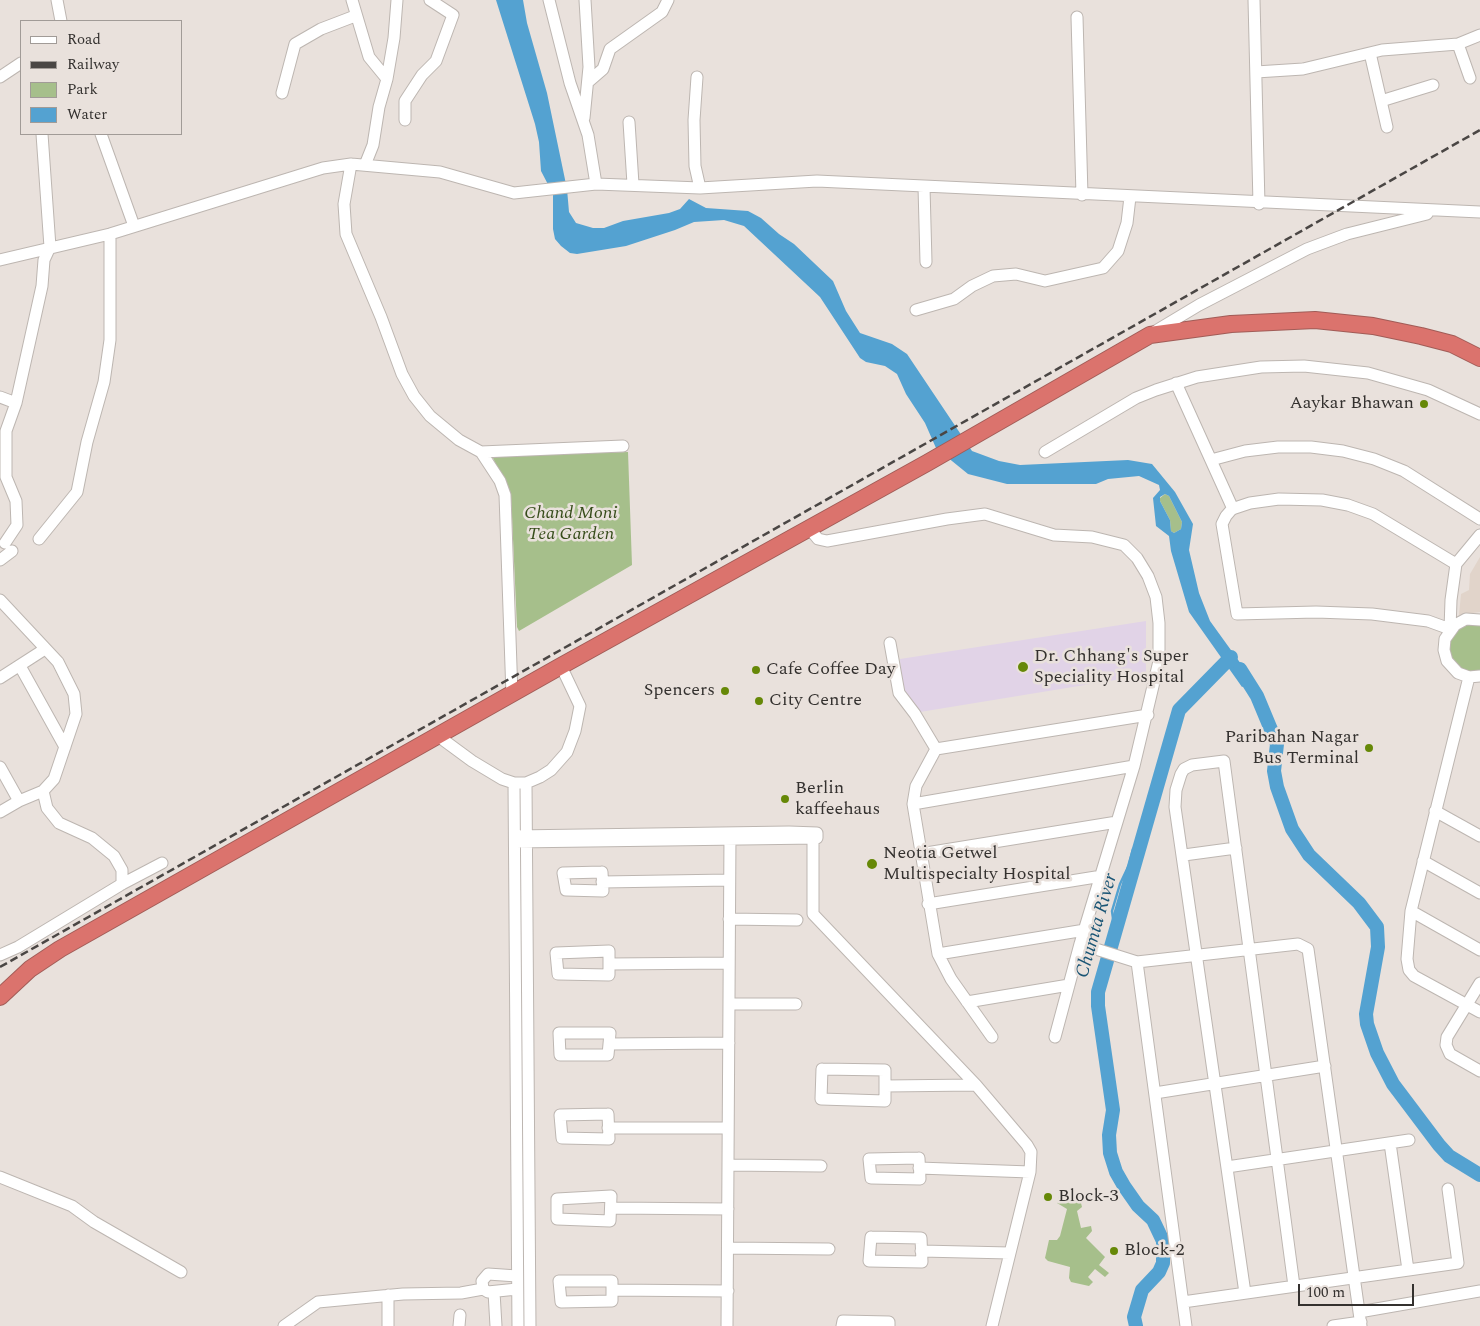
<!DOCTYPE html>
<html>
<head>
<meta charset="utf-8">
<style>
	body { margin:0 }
	#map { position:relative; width:1480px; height:1326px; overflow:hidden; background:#e9e1dc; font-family:Spectral,serif }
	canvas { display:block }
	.legend { position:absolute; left:20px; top:20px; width:162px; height:115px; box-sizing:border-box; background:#e9e1dc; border:1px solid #a19b97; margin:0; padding:6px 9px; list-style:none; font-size:15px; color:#34312f }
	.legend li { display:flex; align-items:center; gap:10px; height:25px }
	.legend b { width:25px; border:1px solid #a19b97 }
	.scale { position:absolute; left:1298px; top:1284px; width:116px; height:22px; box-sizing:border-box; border:2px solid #34312f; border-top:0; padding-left:6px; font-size:15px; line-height:18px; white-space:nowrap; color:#34312f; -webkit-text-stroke:4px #e9e1dc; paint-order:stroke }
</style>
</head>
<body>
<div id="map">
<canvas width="1480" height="1326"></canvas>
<ul class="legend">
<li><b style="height:6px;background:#fff"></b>Road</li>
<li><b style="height:6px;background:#4a4644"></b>Railway</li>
<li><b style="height:14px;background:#a6bf8b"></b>Park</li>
<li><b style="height:14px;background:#54a2d1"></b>Water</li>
</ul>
<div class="scale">100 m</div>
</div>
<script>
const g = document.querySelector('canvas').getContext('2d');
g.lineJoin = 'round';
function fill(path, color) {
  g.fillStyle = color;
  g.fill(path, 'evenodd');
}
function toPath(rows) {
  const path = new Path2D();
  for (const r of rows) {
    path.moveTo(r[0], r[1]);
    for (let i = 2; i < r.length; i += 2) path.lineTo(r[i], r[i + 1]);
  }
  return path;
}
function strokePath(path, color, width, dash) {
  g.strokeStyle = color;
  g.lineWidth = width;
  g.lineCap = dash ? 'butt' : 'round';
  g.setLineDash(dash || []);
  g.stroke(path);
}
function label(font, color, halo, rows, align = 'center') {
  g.font = font + ' Spectral,serif';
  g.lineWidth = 5;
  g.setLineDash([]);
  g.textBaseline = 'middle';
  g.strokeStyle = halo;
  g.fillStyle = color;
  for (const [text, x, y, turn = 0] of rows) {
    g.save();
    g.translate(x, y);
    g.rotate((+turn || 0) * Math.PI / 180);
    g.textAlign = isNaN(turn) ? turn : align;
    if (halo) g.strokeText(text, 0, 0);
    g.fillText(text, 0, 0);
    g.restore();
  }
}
const built = toPath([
	[1480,557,1480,612,1459,615,1461,594,1469,590,1470,574]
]);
const medical = toPath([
	[1146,621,1146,675,920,712,902,690,900,659]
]);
const green = toPath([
	[628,452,632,565,519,631,517,627,511,495,493,458,499,456],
	[1165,494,1169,496,1182,522,1181,529,1174,533,1171,531,1170,520,1160,501,1160,498],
	[1468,625,1480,625,1480,671,1472,672,1462,669,1454,663,1449,653,1450,642,1458,629],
	[1063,1191,1079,1195,1082,1207,1077,1211,1081,1228,1091,1226,1092,1231,1086,1238,1105,1257,1099,1265,1109,1273,1105,1277,1095,1269,1088,1277,1093,1282,1089,1286,1071,1282,1069,1278,1070,1267,1048,1261,1045,1258,1049,1240,1057,1240,1060,1236,1067,1209,1057,1203,1060,1192]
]);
const water = toPath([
	[496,0,523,0,527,23,547,93,567,189,569,212,576,223,593,228,604,228,623,221,669,213,680,209,689,199,706,208,748,211,761,218,779,234,794,244,833,281,846,311,860,333,892,344,907,354,972,451,999,461,1020,465,1128,460,1152,464,1175,492,1193,524,1189,550,1199,593,1210,621,1254,682,1242,687,1189,612,1171,551,1169,536,1156,526,1153,498,1160,490,1159,485,1139,476,1108,479,1096,484,1007,484,968,474,936,448,925,423,906,394,897,374,885,366,866,362,860,358,820,297,744,226,724,220,694,222,675,230,626,246,577,254,570,253,561,246,555,239,553,229,553,194,541,171,539,142,535,124],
	[1165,494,1169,496,1182,522,1181,529,1174,533,1171,531,1170,520,1160,501,1160,497]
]);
const stream = toPath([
	[1115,933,1112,911,1120,884,1129,865,1133,849,1143,841]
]);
const river = toPath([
	[1240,669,1257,696,1277,744,1274,771,1277,787,1292,829,1309,855,1359,903,1377,927,1378,947,1366,1014,1367,1024,1377,1053,1393,1084,1439,1145,1449,1156,1480,1175],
	[1136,1326,1134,1317,1142,1290,1159,1272,1163,1263,1163,1241,1153,1220,1138,1206,1124,1186,1116,1172,1110,1153,1109,1135,1113,1110,1098,1006,1098,992,1179,710,1231,657]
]);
const minor = toPath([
	[57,0,61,21],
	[352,0,369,57,387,79],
	[549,0,570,83,588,135,596,184],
	[1254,0,1259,204],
	[1077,17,1082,195],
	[1458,44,1470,78],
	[1370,53,1387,127],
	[1256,72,1303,69,1382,50,1458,44,1480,35],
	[0,77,21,63],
	[697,77,694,120,695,166,700,188],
	[588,82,603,69,610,49,662,12,668,0],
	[282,93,295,44,321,29,355,16],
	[1381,101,1433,85],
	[584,118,589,67,585,0],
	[405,120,405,101,422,75,436,61,453,15,430,0],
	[629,122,633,184],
	[101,134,134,226],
	[351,164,344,204,346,234,381,317,402,374,414,396,430,416,459,440,481,452,500,481,505,495,512,695],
	[365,165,373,145,379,107,387,79,394,38,397,0],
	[924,187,926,262],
	[0,260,110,234,323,168,351,164,440,172,514,193,596,184,700,188,817,181,1480,212],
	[916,310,954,299,972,286,993,276,1016,274,1045,281,1103,268,1118,251,1127,223,1130,197],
	[1154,332,1199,305,1307,249,1347,234,1427,214],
	[1176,383,1233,509],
	[0,397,16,403],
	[481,452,623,446],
	[1045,452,1136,398,1156,390,1197,377,1261,367,1304,366,1368,373,1428,390,1480,414],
	[1211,460,1245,451,1278,447,1311,447,1343,451,1374,459,1404,471,1480,519],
	[809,528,818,539,827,541,947,519,985,514,1054,535,1092,537,1124,545,1137,558,1148,576,1156,597,1159,623,1159,661,1134,766,1080,944,1055,1037],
	[39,539,77,492,87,442,104,382,110,340,110,234],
	[5,543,17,525,16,501,6,477,6,431,16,403,42,286,44,260,50,247,42,134],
	[0,560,12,551],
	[1456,564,1373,514,1348,505,1322,500,1279,499,1250,503,1232,509,1226,516,1222,524,1237,614,1316,612,1372,614,1428,621,1450,629,1451,600,1456,564,1480,535],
	[0,600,58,662,74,694,76,714,54,779,43,791,47,808,59,823,92,838,114,856,122,870,122,884],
	[1480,620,1466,619,1455,625,1445,639,1444,650,1447,661,1458,673,1469,677,1480,676],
	[890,643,899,693,915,714,936,749],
	[20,666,65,747],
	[1469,677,1411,911,1407,959,1409,970,1414,976,1480,1012],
	[0,678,45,649],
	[438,736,472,761,502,779,514,783,526,783,540,777,551,770,567,752,575,731,580,706,561,666],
	[936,749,916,786,913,804,938,954,951,979,992,1037],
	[936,749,1148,715],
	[0,767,19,801,0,812],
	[514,783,518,1326],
	[526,783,530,1326],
	[19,801,43,791],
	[913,804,1134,766],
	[1435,811,1480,836],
	[515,836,789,832,817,833,817,838,515,842],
	[813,838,813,914,976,1085,1027,1145,1031,1152,1030,1172,992,1326],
	[920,854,1117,822],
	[1184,855,1236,848],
	[1423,861,1480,893],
	[602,872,603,891,566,890,563,873,602,872],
	[602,882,729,880],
	[928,904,1102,876],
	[1411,911,1480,950],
	[729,919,797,920],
	[1080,944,1137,962,1298,944,1308,949,1361,1326],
	[609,951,609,975,558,974,556,953,609,951],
	[938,954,1085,930],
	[0,955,18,947,122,884,162,863],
	[1137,962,1186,1326],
	[610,964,729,963],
	[1480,983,1447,1037,1446,1045,1450,1054,1480,1071],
	[967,1002,1069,985],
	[729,1004,796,1004],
	[559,1033,610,1033,608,1055,560,1055,559,1033],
	[609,1044,729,1043],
	[822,1069,885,1070,885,1101,821,1099,822,1069],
	[885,1086,976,1085],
	[1155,1093,1325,1066],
	[608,1114,609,1139,562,1138,560,1115,608,1114],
	[608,1128,728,1128],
	[1390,1143,1408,1270],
	[919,1158,920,1179,871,1178,869,1159,919,1158],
	[728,1165,821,1166],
	[1227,1167,1409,1140],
	[919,1168,1030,1172],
	[0,1177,72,1206,94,1222,181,1272],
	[611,1196,610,1221,557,1219,557,1199,611,1196],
	[612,1208,728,1209],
	[871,1237,921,1238,922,1262,869,1261,871,1237],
	[728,1248,829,1249],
	[921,1251,1010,1253],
	[559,1281,612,1281,612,1301,561,1302,559,1281],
	[483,1289,482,1281,488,1274,517,1276],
	[612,1290,728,1291],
	[494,1292,496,1326],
	[1245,1293,1175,807,1176,790,1181,774,1184,769,1192,765,1224,761,1294,1286],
	[1183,1302,1458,1263,1448,1189],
	[1359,1312,1480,1291],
	[284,1326,318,1302,403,1294,461,1293,483,1289,488,1292,517,1289],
	[388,1326,388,1295],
	[459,1326,460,1315],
	[727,1326,730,834],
	[842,1326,843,1321,889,1322,889,1326],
	[1333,1326,1361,1322]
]);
const highway = toPath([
	[0,997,30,969,60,949,561,666,927,463,1150,335,1231,324,1315,320,1373,326,1421,336,1452,344,1480,358]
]);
const rail = toPath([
	[0,967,1480,130]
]);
const markers = [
	[1424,404,5,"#668807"],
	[1023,667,6,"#668807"],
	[756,670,5,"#668807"],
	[725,691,5,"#668807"],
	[759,701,5,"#668807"],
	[1369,748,5,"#668807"],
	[785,799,5,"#668807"],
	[872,864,6,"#668807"],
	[1048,1197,5,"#668807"],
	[1114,1251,5,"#668807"]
];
const poiNames = [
	["Aaykar Bhawan",1414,404,"right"],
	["Dr. Chhang's Super",1034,657],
	["Speciality Hospital",1034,678],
	["Cafe Coffee Day",766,670],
	["Spencers",715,691,"right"],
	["City Centre",769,701],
	["Paribahan Nagar",1359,738,"right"],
	["Bus Terminal",1359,759,"right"],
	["Berlin",795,789],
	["kaffeehaus",795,810],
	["Neotia Getwel",883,854],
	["Multispecialty Hospital",883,875],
	["Block-3",1058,1197],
	["Block-2",1124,1251]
];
const parkNames = [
	["Chand Moni",571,514],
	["Tea Garden",571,535]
];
const waterNames = [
	["Chumta River",1098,926,-74]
];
fill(built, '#e1d4ca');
fill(medical, '#e1d3e7');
fill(green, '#a6bf8b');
fill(water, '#54a2d1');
strokePath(stream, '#54a2d1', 2.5);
strokePath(river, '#54a2d1', 14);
strokePath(minor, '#bdb6b1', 13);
strokePath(highway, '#a15c57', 18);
strokePath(minor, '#fff', 11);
strokePath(highway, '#db736d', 16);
strokePath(rail, '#4a4644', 2.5, [8, 4]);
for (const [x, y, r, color] of markers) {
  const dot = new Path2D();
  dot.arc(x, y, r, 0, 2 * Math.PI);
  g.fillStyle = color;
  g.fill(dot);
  strokePath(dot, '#e9e1dc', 2);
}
label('18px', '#34312f', '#e9e1dc', poiNames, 'left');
label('italic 18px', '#364c1a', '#e9e1dc', parkNames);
label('italic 19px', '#1a5575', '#e9e1dc', waterNames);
</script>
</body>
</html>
